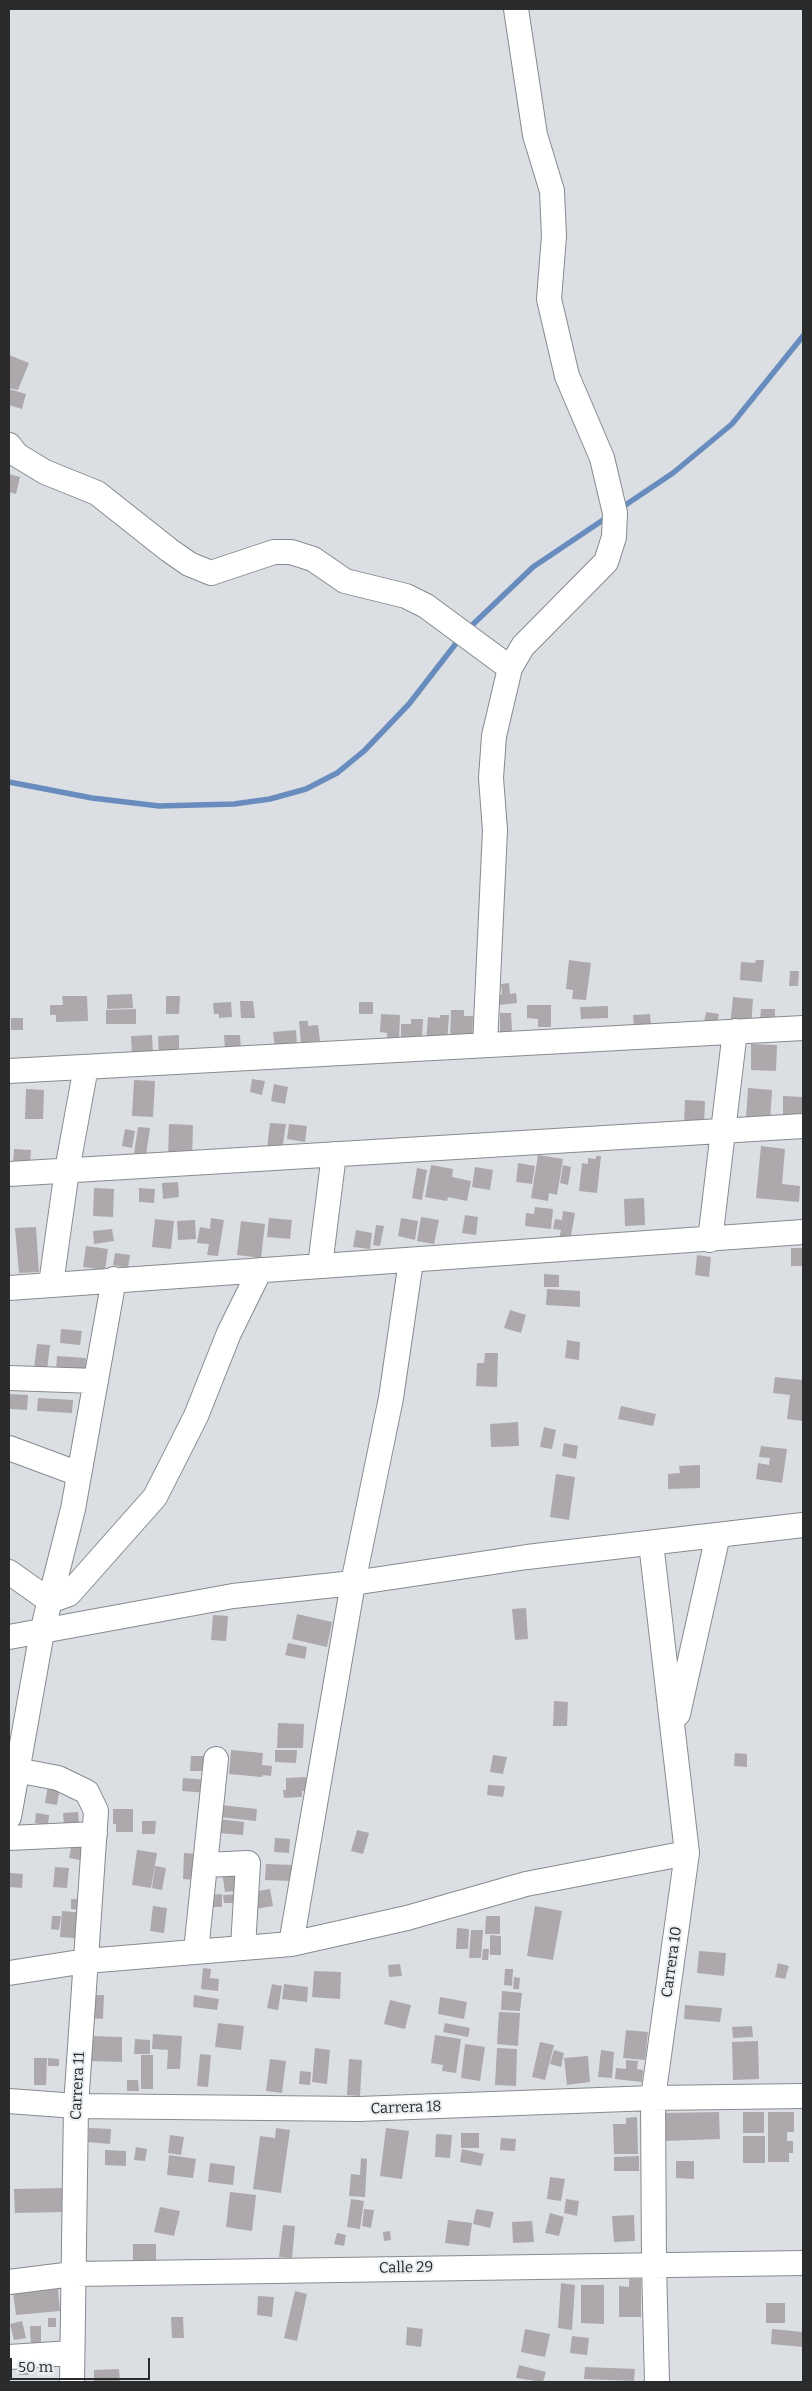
<!DOCTYPE html>
<html>
<head>
<meta charset="utf-8">
<style>
	body { margin:0 }
	#map { position:relative; width:812px; height:2391px; overflow:hidden; background:#dbdfe4; font-family:Bitter,serif }
	canvas { display:block }
	.frame { position:absolute; inset:0; border:10px solid #292b2c; pointer-events:none }
	.scale { position:absolute; left:10px; top:2358px; width:140px; height:22px; box-sizing:border-box; border:2px solid #292b2c; border-top:0; padding-left:6px; font-size:15px; line-height:18px; white-space:nowrap; color:#292b2c; -webkit-text-stroke:4px #e8edf1; paint-order:stroke }
</style>
</head>
<body>
<div id="map">
<canvas width="812" height="2391"></canvas>
<div class="frame"></div>
<div class="scale">50 m</div>
</div>
<script>
const g = document.querySelector('canvas').getContext('2d');
g.lineJoin = 'round';
function toPath(rows) {
  const path = new Path2D();
  for (const r of rows) {
    path.moveTo(r[0], r[1]);
    for (let i = 2; i < r.length; i += 2) path.lineTo(r[i], r[i + 1]);
  }
  return path;
}
function strokePath(path, color, width, dash) {
  g.strokeStyle = color;
  g.lineWidth = width;
  g.lineCap = dash ? 'butt' : 'round';
  g.setLineDash(dash || []);
  g.stroke(path);
}
function fill(path, color) {
  g.fillStyle = color;
  g.fill(path, 'evenodd');
}
function label(font, color, halo, rows, align = 'center') {
  g.font = font + ' Bitter,serif';
  g.lineWidth = 4;
  g.setLineDash([]);
  g.textBaseline = 'middle';
  g.strokeStyle = halo;
  g.fillStyle = color;
  for (const [text, x, y, turn = 0] of rows) {
    g.save();
    g.translate(x, y);
    g.rotate((+turn || 0) * Math.PI / 180);
    g.textAlign = isNaN(turn) ? turn : align;
    if (halo) g.strokeText(text, 0, 0);
    g.fillText(text, 0, 0);
    g.restore();
  }
}
const stream = toPath([
	[621,508,673,473,732,424,803,336],
	[467,630,533,567,609,516],
	[9,782,92,798,159,806,234,804,270,799,306,789,337,773,365,750,409,704,461,637]
]);
const building = toPath([
	[9,355,29,363,18,390,9,388],
	[9,389,26,394,22,409,9,405],
	[9,474,20,477,16,494,9,492],
	[569,960,591,963,586,1000,572,999,573,990,566,989],
	[756,960,764,960,762,982,740,980,741,962,755,963],
	[790,971,799,971,798,986,789,986],
	[509,983,510,994,516,993,517,1003,498,1005,497,995,502,995,501,984],
	[132,994,133,1008,107,1009,107,995],
	[62,996,87,996,88,1021,56,1022,56,1015,50,1015,50,1005,63,1005],
	[166,996,180,996,179,1014,166,1014],
	[733,997,753,999,751,1028,730,1026],
	[240,1001,253,1001,255,1018,241,1018],
	[231,1002,232,1017,219,1018,219,1014,214,1014,213,1003],
	[359,1002,373,1002,373,1014,359,1014],
	[527,1005,551,1005,551,1027,538,1027,538,1019,527,1018],
	[608,1006,608,1018,581,1019,580,1007],
	[136,1009,136,1024,106,1024,106,1010],
	[761,1009,775,1009,775,1020,760,1020],
	[451,1010,464,1010,464,1016,473,1016,472,1043,450,1042],
	[706,1012,719,1014,717,1024,704,1022],
	[500,1013,511,1013,512,1031,500,1032],
	[381,1014,400,1015,399,1041,387,1041,387,1033,380,1032],
	[650,1014,651,1026,634,1027,633,1015],
	[440,1015,449,1015,447,1043,426,1041,428,1017,440,1018],
	[11,1018,23,1018,23,1030,11,1030],
	[411,1019,423,1019,422,1041,401,1040,401,1024,411,1024],
	[299,1021,308,1021,308,1026,318,1025,320,1041,301,1043],
	[296,1030,297,1046,275,1048,273,1032],
	[152,1035,153,1055,132,1056,131,1036],
	[179,1035,179,1058,159,1058,158,1036],
	[224,1035,240,1035,241,1050,225,1050],
	[751,1044,777,1045,776,1071,751,1070],
	[252,1079,265,1081,262,1095,250,1092],
	[134,1080,155,1081,153,1117,132,1116],
	[274,1084,288,1087,285,1104,271,1101],
	[748,1088,772,1090,770,1121,746,1119],
	[26,1089,44,1090,43,1119,25,1119],
	[783,1096,803,1097,803,1115,783,1115],
	[685,1100,705,1101,704,1125,684,1125],
	[270,1123,286,1124,282,1151,267,1149],
	[169,1124,193,1125,192,1158,168,1157],
	[289,1124,307,1126,305,1142,287,1139],
	[138,1127,150,1128,146,1155,134,1154],
	[125,1129,135,1131,132,1148,122,1146],
	[761,1146,785,1149,782,1184,800,1186,799,1202,756,1198],
	[14,1149,31,1150,30,1166,13,1165],
	[538,1155,563,1159,557,1195,549,1193,548,1201,531,1198],
	[596,1156,601,1156,597,1193,579,1191,582,1163,588,1164,588,1158,596,1159],
	[518,1163,535,1166,532,1184,516,1182],
	[431,1165,453,1169,452,1177,471,1181,467,1201,448,1197,447,1201,425,1197],
	[563,1165,571,1167,568,1185,560,1183],
	[475,1167,493,1170,490,1190,472,1187],
	[417,1168,427,1170,422,1200,412,1198],
	[178,1182,179,1197,163,1199,162,1183],
	[94,1188,114,1189,113,1217,93,1216],
	[139,1188,155,1189,154,1203,139,1202],
	[644,1198,645,1225,625,1226,624,1199],
	[535,1207,553,1209,551,1229,525,1226,526,1213,534,1214],
	[563,1211,575,1213,570,1241,559,1239,561,1230,553,1229,555,1219,562,1220],
	[465,1215,478,1217,476,1235,462,1233],
	[421,1217,439,1220,434,1244,417,1241],
	[211,1218,224,1220,218,1256,207,1255,209,1244,197,1243,200,1227,210,1229],
	[269,1218,292,1220,290,1239,267,1237],
	[401,1218,418,1221,415,1240,398,1236],
	[155,1219,174,1221,171,1249,152,1247],
	[195,1220,196,1239,178,1240,177,1221],
	[241,1221,265,1224,261,1258,237,1255],
	[376,1225,384,1226,380,1246,373,1245],
	[36,1227,39,1272,19,1273,15,1228],
	[112,1229,114,1241,94,1244,93,1231],
	[356,1230,372,1233,370,1249,353,1247],
	[86,1246,108,1249,105,1270,83,1267],
	[791,1248,803,1248,803,1266,791,1266],
	[115,1253,130,1255,128,1268,113,1265],
	[697,1255,711,1257,709,1277,695,1275],
	[544,1274,559,1275,559,1287,544,1287],
	[547,1289,580,1291,580,1307,546,1305],
	[510,1310,526,1315,521,1333,504,1328],
	[61,1329,82,1331,80,1345,60,1343],
	[567,1340,580,1342,579,1360,565,1358],
	[37,1344,50,1345,47,1370,34,1368],
	[485,1353,498,1353,497,1387,476,1386,477,1363,484,1363],
	[57,1356,86,1358,85,1372,56,1371],
	[775,1377,803,1380,803,1421,787,1419,790,1395,773,1393],
	[9,1394,28,1395,27,1410,9,1409],
	[38,1398,73,1400,72,1413,37,1411],
	[621,1406,656,1414,653,1426,618,1419],
	[518,1422,519,1446,491,1447,490,1424],
	[544,1427,556,1430,552,1449,540,1447],
	[564,1443,578,1446,576,1459,562,1456],
	[761,1446,787,1449,782,1483,756,1479,758,1463,769,1465,770,1458,759,1457],
	[700,1465,700,1488,668,1489,668,1474,680,1473,679,1466],
	[556,1474,575,1477,569,1520,550,1517],
	[526,1608,528,1639,515,1640,512,1609],
	[297,1614,332,1622,327,1647,292,1639],
	[213,1615,228,1616,226,1641,211,1640],
	[288,1643,307,1647,305,1659,285,1655],
	[554,1701,568,1702,567,1726,553,1726],
	[278,1723,304,1724,303,1748,277,1748],
	[231,1750,263,1753,262,1765,272,1766,271,1776,263,1775,262,1777,229,1774],
	[275,1750,297,1750,296,1763,275,1762],
	[735,1753,747,1754,747,1767,734,1766],
	[493,1755,507,1757,503,1774,490,1772],
	[191,1756,207,1756,206,1771,190,1771],
	[306,1777,307,1791,302,1791,302,1797,284,1798,283,1790,286,1790,286,1778],
	[183,1778,209,1780,208,1793,182,1791],
	[48,1785,60,1787,57,1805,45,1803],
	[488,1785,505,1786,503,1797,487,1795],
	[221,1805,257,1809,256,1821,220,1817],
	[113,1809,133,1809,133,1832,116,1832,116,1824,113,1824],
	[78,1812,79,1826,64,1826,63,1813],
	[36,1813,49,1815,48,1825,35,1823],
	[219,1819,244,1822,243,1835,218,1833],
	[142,1821,156,1821,155,1834,142,1834],
	[357,1830,369,1833,363,1854,351,1851],
	[73,1838,89,1841,85,1861,69,1858],
	[275,1838,290,1839,289,1853,274,1852],
	[137,1850,157,1853,151,1888,132,1885],
	[184,1853,199,1854,197,1880,183,1879],
	[266,1864,293,1865,292,1881,265,1880],
	[155,1866,166,1868,162,1890,152,1888],
	[55,1867,69,1868,67,1888,53,1887],
	[236,1871,239,1891,225,1892,222,1872],
	[10,1873,23,1874,22,1888,10,1887],
	[270,1889,273,1906,256,1909,253,1892],
	[222,1894,222,1907,209,1907,208,1895],
	[238,1894,238,1903,224,1903,223,1895],
	[71,1899,86,1900,85,1911,71,1909],
	[153,1906,167,1908,164,1933,150,1931],
	[535,1906,562,1911,553,1960,527,1956],
	[62,1911,85,1913,84,1939,60,1937],
	[52,1916,61,1916,59,1930,51,1929],
	[486,1916,500,1916,500,1934,485,1934],
	[457,1928,469,1929,468,1949,456,1949],
	[471,1930,483,1930,481,1958,469,1958],
	[490,1935,501,1936,501,1955,490,1955],
	[483,1949,489,1949,488,1960,482,1960],
	[699,1951,726,1953,724,1976,697,1973],
	[778,1963,789,1966,785,1979,775,1977],
	[400,1964,402,1976,389,1977,388,1965],
	[203,1968,211,1969,210,1978,219,1979,218,1991,201,1989],
	[505,1969,513,1969,512,1986,504,1985],
	[314,1971,341,1972,340,1999,312,1997],
	[514,1977,520,1978,519,1989,513,1989],
	[272,1984,282,1986,278,2010,267,2008],
	[284,1984,308,1987,307,2002,282,1999],
	[502,1991,522,1993,520,2011,501,2010],
	[92,1995,104,1995,103,2019,90,2018],
	[194,1995,219,1999,217,2010,193,2007],
	[440,1997,467,2002,464,2019,438,2014],
	[390,2000,411,2005,405,2029,384,2024],
	[685,2005,722,2008,720,2022,684,2019],
	[499,2012,520,2013,518,2046,497,2044],
	[218,2023,244,2026,241,2050,215,2047],
	[445,2023,470,2028,468,2037,443,2032],
	[752,2026,753,2037,733,2038,732,2027],
	[626,2030,648,2032,645,2060,623,2058],
	[153,2034,182,2036,180,2069,167,2069,168,2050,152,2049],
	[435,2035,461,2039,456,2073,442,2071,443,2065,431,2063],
	[91,2036,122,2037,122,2062,90,2061],
	[135,2039,150,2040,150,2054,134,2054],
	[758,2041,759,2079,733,2080,732,2042],
	[540,2042,554,2045,545,2080,532,2077],
	[465,2044,485,2047,480,2081,461,2078],
	[315,2048,330,2050,327,2084,312,2082],
	[497,2048,517,2049,516,2086,495,2085],
	[554,2050,564,2053,561,2067,550,2064],
	[601,2050,614,2052,612,2078,598,2077],
	[200,2054,211,2055,208,2087,197,2086],
	[141,2055,153,2055,153,2089,141,2089],
	[588,2056,590,2082,567,2085,564,2058],
	[34,2058,47,2058,46,2085,34,2085],
	[48,2058,59,2059,59,2066,48,2066],
	[270,2059,286,2061,282,2093,266,2091],
	[349,2059,362,2060,360,2096,347,2095],
	[626,2060,638,2061,637,2069,643,2070,642,2082,615,2079,616,2068,626,2069],
	[300,2071,311,2072,310,2085,299,2084],
	[127,2080,138,2080,139,2091,127,2091],
	[719,2112,720,2139,664,2141,663,2113],
	[743,2112,764,2112,764,2133,743,2133],
	[768,2112,794,2112,794,2132,787,2132,787,2141,793,2141,793,2153,789,2153,789,2162,768,2162],
	[637,2117,638,2154,614,2154,613,2124,626,2124,626,2118],
	[89,2128,111,2129,110,2144,88,2142],
	[276,2128,290,2130,281,2193,253,2189,260,2136,275,2138],
	[386,2128,409,2131,402,2179,380,2176],
	[461,2133,479,2133,479,2148,461,2148],
	[436,2134,452,2135,450,2158,435,2157],
	[170,2135,184,2137,181,2155,168,2153],
	[743,2136,765,2136,765,2163,743,2163],
	[501,2138,516,2139,515,2151,500,2150],
	[136,2147,147,2149,145,2161,134,2160],
	[462,2149,484,2154,481,2166,460,2162],
	[105,2150,126,2151,126,2166,105,2165],
	[169,2155,196,2159,193,2178,167,2175],
	[639,2156,639,2171,614,2171,614,2157],
	[361,2158,367,2159,365,2197,349,2196,351,2174,360,2175],
	[676,2161,694,2161,694,2179,676,2178],
	[210,2163,235,2166,233,2185,208,2182],
	[550,2177,565,2179,561,2201,547,2199],
	[65,2188,66,2212,15,2213,14,2189],
	[230,2192,256,2195,252,2231,226,2227],
	[351,2199,364,2201,360,2229,347,2227],
	[566,2199,579,2201,577,2216,564,2213],
	[160,2207,180,2211,174,2236,154,2232],
	[364,2209,374,2210,371,2228,362,2226],
	[476,2209,494,2212,490,2228,473,2224],
	[550,2213,564,2217,559,2236,545,2233],
	[634,2215,635,2241,614,2242,612,2216],
	[448,2220,472,2223,469,2246,445,2243],
	[532,2221,534,2242,513,2243,512,2222],
	[283,2225,295,2226,292,2258,279,2257],
	[390,2231,391,2240,384,2241,383,2232],
	[337,2233,346,2235,344,2246,334,2244],
	[133,2244,156,2244,156,2260,133,2260],
	[629,2279,641,2279,641,2317,619,2317,619,2286,629,2287],
	[561,2283,575,2285,572,2330,558,2328],
	[581,2285,604,2285,604,2324,581,2323],
	[58,2289,60,2311,16,2315,13,2293],
	[295,2291,307,2294,297,2341,284,2338],
	[258,2296,274,2297,272,2317,257,2315],
	[766,2303,785,2303,785,2323,766,2323],
	[171,2317,183,2317,184,2338,172,2338],
	[48,2318,56,2318,56,2327,48,2327],
	[22,2321,26,2338,14,2340,10,2324],
	[30,2326,41,2326,41,2346,31,2346],
	[407,2327,423,2329,421,2347,406,2345],
	[525,2329,550,2334,545,2357,521,2352],
	[772,2329,803,2332,803,2347,771,2344],
	[572,2336,589,2338,587,2355,570,2353],
	[29,2364,29,2375,19,2375,18,2365],
	[519,2365,546,2372,543,2382,516,2378],
	[585,2367,635,2369,634,2381,584,2379],
	[119,2369,120,2382,94,2382,94,2370]
]);
const minor = toPath([
	[9,445,17,455,45,472,97,493,169,550,189,564,211,573,274,552,291,552,313,559,345,581,406,596,426,606,510,668],
	[485,1045,495,830,491,778,494,736,510,668,523,646,606,562,614,537,615,513,602,458,567,376,549,299,554,236,552,191,535,135,516,9],
	[9,1071,803,1028],
	[9,1174,803,1126],
	[710,1240,735,1031],
	[320,1266,334,1154],
	[51,1284,67,1170,86,1067],
	[9,1288,803,1232],
	[9,1378,96,1381],
	[9,1448,79,1474],
	[651,1543,687,1853,653,2098,654,2265,657,2382],
	[9,1572,50,1601,69,1594,155,1497,196,1416,229,1333,260,1270],
	[9,1637,233,1596,353,1583,527,1557,803,1525],
	[678,1714,718,1535],
	[16,1770,58,1778,87,1792,96,1811,76,2106,72,2382],
	[9,1817,42,1632,73,1509,114,1279],
	[9,1838,95,1834],
	[205,1865,248,1863,243,1947],
	[291,1944,353,1583,391,1398,411,1261],
	[196,1951,216,1759],
	[9,1973,86,1961,291,1944,407,1918,526,1884,687,1853],
	[9,2101,76,2106,359,2109,653,2098,803,2096],
	[9,2282,73,2274,803,2263],
	[9,2357,72,2353]
]);
const streetNames = [
	["Carrera 10",672,1962,-82],
	["Carrera 11",78,2086,-87],
	["Carrera 18",406,2108,-2],
	["Calle 29",406,2268,-1]
];
strokePath(stream, '#688cbe', 5.5);
fill(building, '#ada8ac');
strokePath(minor, '#868b8f', 26);
strokePath(minor, '#fff', 24);
label('15px', '#292b2c', '#e8edf1', streetNames);
</script>
</body>
</html>
